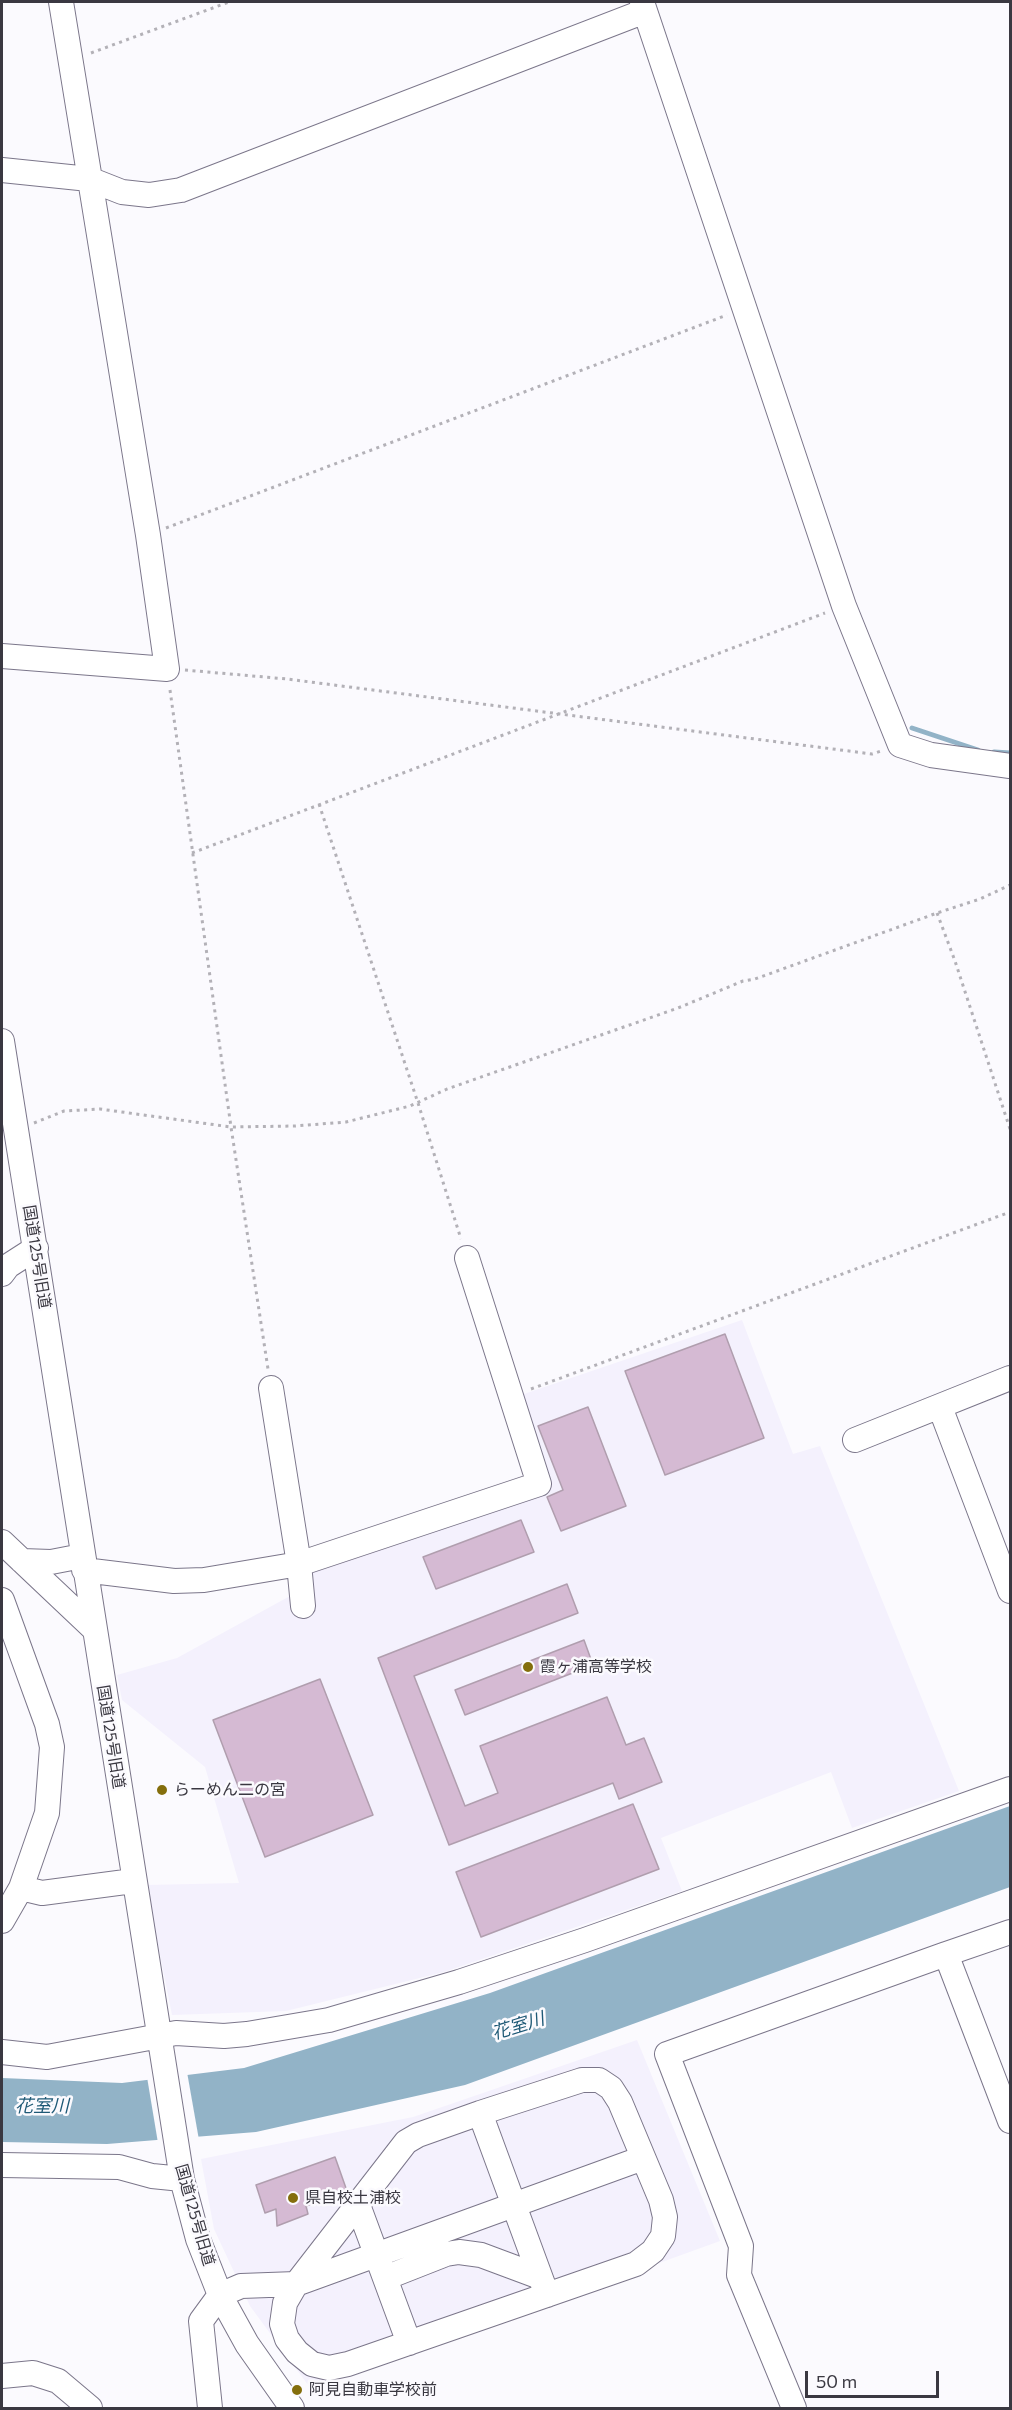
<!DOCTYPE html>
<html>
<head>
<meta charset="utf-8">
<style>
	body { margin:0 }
	#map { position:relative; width:1012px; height:2410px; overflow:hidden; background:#fbfafe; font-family:Commissioner,sans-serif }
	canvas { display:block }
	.frame { position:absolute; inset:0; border:3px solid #3a3841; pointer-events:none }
	.scale { position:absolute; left:805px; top:2371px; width:134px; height:27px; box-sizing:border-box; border:3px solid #3a3841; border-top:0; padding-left:8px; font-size:18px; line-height:21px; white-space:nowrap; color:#3a3841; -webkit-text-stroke:4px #fbfafe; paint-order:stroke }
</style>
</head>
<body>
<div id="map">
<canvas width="1012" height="2410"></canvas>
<div class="frame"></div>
<div class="scale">50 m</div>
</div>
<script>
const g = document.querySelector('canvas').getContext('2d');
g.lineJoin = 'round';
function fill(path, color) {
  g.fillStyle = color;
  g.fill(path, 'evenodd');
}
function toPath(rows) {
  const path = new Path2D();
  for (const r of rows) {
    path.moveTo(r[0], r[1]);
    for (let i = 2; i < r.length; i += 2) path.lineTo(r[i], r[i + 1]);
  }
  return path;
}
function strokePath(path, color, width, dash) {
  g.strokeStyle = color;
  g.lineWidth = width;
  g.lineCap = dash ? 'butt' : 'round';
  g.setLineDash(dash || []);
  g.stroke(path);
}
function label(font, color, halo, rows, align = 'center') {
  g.font = font + ' Commissioner,"Noto Sans JP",sans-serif';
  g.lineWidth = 5;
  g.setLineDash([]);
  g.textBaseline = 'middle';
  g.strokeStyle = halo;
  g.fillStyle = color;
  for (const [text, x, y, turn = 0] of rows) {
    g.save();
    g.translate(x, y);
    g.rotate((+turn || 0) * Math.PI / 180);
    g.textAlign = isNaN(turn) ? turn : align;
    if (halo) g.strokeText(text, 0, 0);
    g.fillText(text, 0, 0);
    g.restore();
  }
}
const built = toPath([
	[742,1320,793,1454,820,1446,959,1791,852,1828,831,1772,661,1838,682,1891,444,1972,286,2011,172,2015,146,1885,239,1883,205,1767,122,1700,117,1675,177,1658,290,1596,305,1563,537,1481,518,1396],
	[637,2040,720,2241,311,2389,250,2306,214,2229,201,2159,413,2117]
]);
const water = toPath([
	[1010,1806,1010,1887,465,2085,256,2132,107,2144,2,2142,2,2078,122,2083,244,2068,490,1993]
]);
const pier = toPath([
	[187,2072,199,2140,158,2143,147,2077]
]);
const stream = toPath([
	[912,728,978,750],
	[994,752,1010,753]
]);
const building = toPath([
	[725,1334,764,1438,665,1475,625,1371,725,1334],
	[588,1407,626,1506,561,1531,547,1497,563,1490,538,1426,588,1407],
	[521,1520,534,1552,436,1589,423,1557,521,1520],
	[567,1584,578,1613,414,1676,465,1806,498,1793,480,1746,607,1697,626,1745,644,1738,662,1782,619,1799,613,1783,449,1845,378,1658,567,1584],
	[584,1640,593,1665,465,1715,455,1690,584,1640],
	[320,1679,373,1815,265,1857,213,1720,320,1679],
	[633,1804,659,1869,481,1937,456,1872,633,1804],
	[335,2157,347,2191,306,2206,308,2214,277,2226,276,2209,265,2213,256,2185,335,2157]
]);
const path = toPath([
	[91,53,229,2],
	[166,528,727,315],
	[185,670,287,679,872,754,881,751],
	[170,690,231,1127,268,1369],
	[319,804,418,1103,461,1239],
	[192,853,825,613],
	[937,913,955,961,1010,1129],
	[34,1123,64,1111,100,1109,231,1127,295,1126,346,1122,410,1106,447,1089,678,1008,743,981,755,979,937,913,980,899,1010,885],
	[531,1389,1010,1212]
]);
const minor = toPath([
	[642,2,844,606,900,745,931,755,1010,766],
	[2,170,89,179,122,192,149,195,181,190,645,11],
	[2,656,167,669,148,535,61,2],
	[2,1041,182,2179,198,2239,220,2295,247,2344,292,2408],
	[2,1274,8,1266,36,1248],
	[271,1388,299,1564,303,1606],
	[940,1407,1010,1591],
	[855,1440,1010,1378],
	[2,1542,93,1628],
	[22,1561,51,1562,82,1556],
	[84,1570,174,1581,204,1580,299,1564,539,1484,467,1258],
	[2,1600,47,1724,52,1747,47,1813,21,1888,2,1921],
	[21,1888,42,1893,133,1881],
	[946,1954,1010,1932],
	[2,2052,47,2057,176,2033,224,2036,247,2034,329,2020,459,1982,585,1940,1010,1789],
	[582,2080,599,2080,611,2088,620,2102,661,2200,665,2217,663,2236,653,2251,636,2264,348,2364,329,2368,312,2364,297,2352,287,2339,282,2324,285,2303,296,2284,406,2142,418,2135,480,2113,582,2080],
	[480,2113,547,2295],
	[2,2165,119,2167,152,2176,182,2179],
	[358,2205,409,2343],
	[385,2278,446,2254,459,2252,481,2255,540,2277],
	[2,2376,33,2373,58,2381,90,2408],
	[210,2408,201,2321,220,2295,241,2286,296,2284,643,2158],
	[794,2408,739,2275,741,2246,667,2054,946,1954,1010,2121]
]);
const markers = [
	[528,1667,6,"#846e0c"],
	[162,1790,6,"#846e0c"],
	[293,2198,6,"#846e0c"],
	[297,2390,6,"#846e0c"]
];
const streetNames = [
	["国道125号旧道",37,1257,81],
	["国道125号旧道",111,1737,81],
	["国道125号旧道",195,2215,74]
];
const poiNames = [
	["霞ヶ浦高等学校",540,1667],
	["らーめん二の宮",174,1790],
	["県自校土浦校",305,2198],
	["阿見自動車学校前",309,2390]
];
const waterNames = [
	["花室川",518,2026,-17],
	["花室川",42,2106]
];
fill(built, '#f4f1fd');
fill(water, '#92b3c7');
fill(pier, '#fbfafe');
strokePath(stream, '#92b3c7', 5);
fill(building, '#d5bad3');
strokePath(building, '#b09eae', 1.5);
strokePath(minor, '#7b768a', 26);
strokePath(path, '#b3b1b7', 3, [3, 4.5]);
strokePath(minor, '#fff', 24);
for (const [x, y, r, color] of markers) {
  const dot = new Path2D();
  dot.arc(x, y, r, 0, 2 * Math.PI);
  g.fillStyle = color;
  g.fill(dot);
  strokePath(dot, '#fbfafe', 2);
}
label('16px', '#3a3841', '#fbfafe', streetNames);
label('16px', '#3a3841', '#fbfafe', poiNames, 'left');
label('italic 18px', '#1e5976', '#fbfafe', waterNames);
</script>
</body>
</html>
